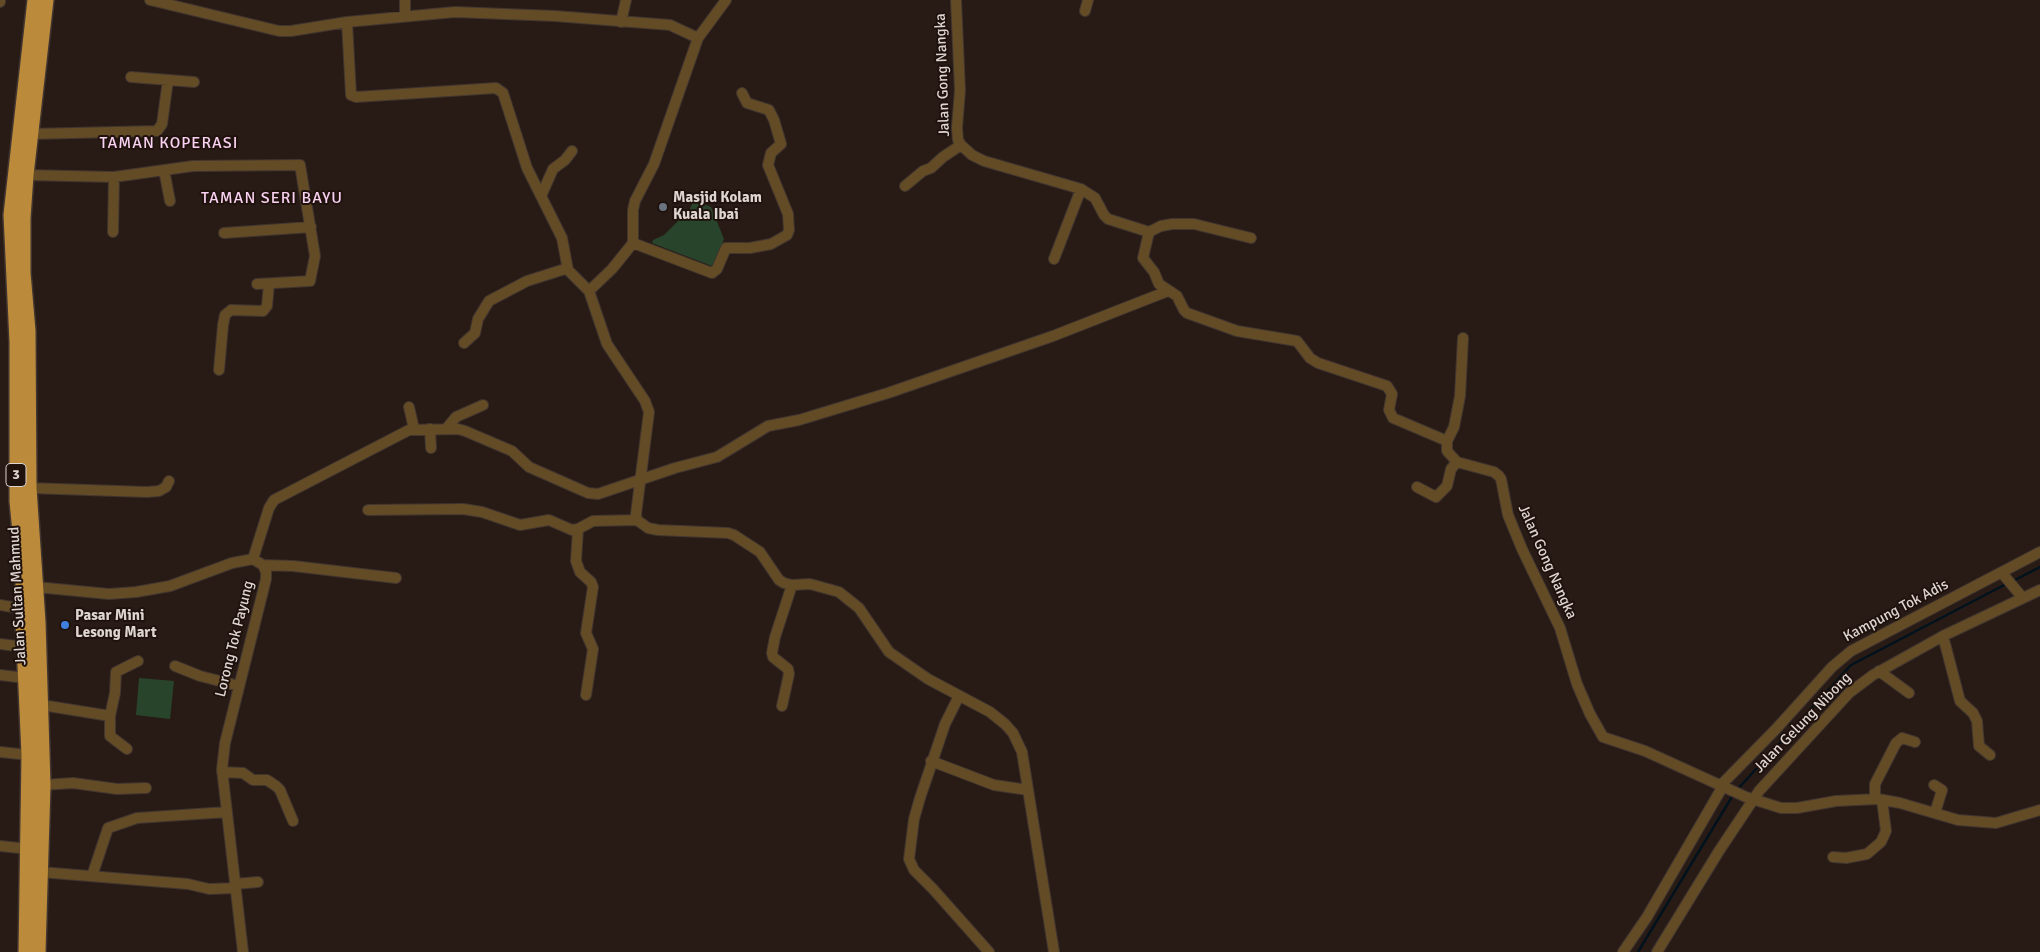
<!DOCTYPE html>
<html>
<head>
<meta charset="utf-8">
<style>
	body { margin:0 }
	canvas { display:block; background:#281b16 }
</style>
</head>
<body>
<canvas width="2040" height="952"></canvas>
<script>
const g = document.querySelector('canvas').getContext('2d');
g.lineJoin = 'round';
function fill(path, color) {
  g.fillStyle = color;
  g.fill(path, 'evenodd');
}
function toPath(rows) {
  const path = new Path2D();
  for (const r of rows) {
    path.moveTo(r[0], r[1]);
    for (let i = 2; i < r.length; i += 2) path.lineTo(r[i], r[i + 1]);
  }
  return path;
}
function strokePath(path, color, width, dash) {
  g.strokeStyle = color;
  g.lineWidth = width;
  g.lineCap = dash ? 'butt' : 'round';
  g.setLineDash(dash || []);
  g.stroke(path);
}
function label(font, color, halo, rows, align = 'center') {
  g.font = font + ' Signika,sans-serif';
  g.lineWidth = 4;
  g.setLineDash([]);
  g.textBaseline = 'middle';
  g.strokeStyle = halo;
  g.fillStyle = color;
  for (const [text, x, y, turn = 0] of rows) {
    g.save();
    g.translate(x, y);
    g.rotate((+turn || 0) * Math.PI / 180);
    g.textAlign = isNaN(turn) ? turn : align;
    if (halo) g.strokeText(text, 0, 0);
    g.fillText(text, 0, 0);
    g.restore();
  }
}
const green = toPath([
	[694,200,711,207,724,239,715,263,712,266,652,243,653,240,664,235,690,209],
	[139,678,174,681,170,719,136,715]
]);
const stream = toPath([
	[2013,581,2040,567],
	[1736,791,1851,665,2008,583],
	[1638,952,1733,795]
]);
const minor = toPath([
	[150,0,279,31,291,31,347,22,455,12,555,16,670,25,698,38,726,0],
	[956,0,960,90,957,128,958,140,961,145,972,155,984,161,1081,189,1095,198,1104,215,1108,219,1149,232],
	[0,2,0,0],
	[1085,11,1088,0],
	[405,16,405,0],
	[347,22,351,95,356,97,496,88,503,93,527,168,562,238,568,270],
	[621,22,626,0],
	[698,38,654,164,635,201,633,210,633,243,612,269,589,291,607,344,645,401,649,412,636,514,637,520,648,528,658,530,728,533,734,535,760,552,779,580,784,583,792,585,810,584,839,592,859,608,889,652,928,679,990,712,1005,724,1013,733,1022,752,1054,952],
	[131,77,194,82],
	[31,134,157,131,162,124,168,80],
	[164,170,170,201],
	[26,175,114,177,193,166,300,165,315,256,310,281,257,284],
	[905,186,923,171,931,168,943,157,961,145],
	[541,196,553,169,565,160,572,151],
	[113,232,114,177],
	[224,233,311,227],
	[1251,238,1194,224,1172,224,1161,226,1149,232,1143,258,1154,272,1159,284,1177,296,1184,310,1187,313,1237,331,1297,341,1310,358,1318,363,1387,386,1392,394,1389,410,1393,418,1447,441,1447,451,1457,462,1494,472,1499,476,1501,479,1508,515,1522,549,1560,628,1577,684,1590,714,1603,737,1645,751,1746,797,1781,808,1797,808,1836,801,1878,799,1900,803,1958,820,1996,823,2040,810],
	[633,243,712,273,717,269,726,248,750,248,771,244,787,235,789,230,788,214,768,165,771,153,781,144,774,120,769,110,747,103,742,93],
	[1054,259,1081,189],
	[464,343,475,333,478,319,489,301,527,281,565,269,568,270,589,291],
	[219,370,223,325,225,315,231,310,263,311,267,306,269,284],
	[409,407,414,429],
	[430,429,431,448],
	[446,429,456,417,483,405],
	[1447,441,1454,427,1460,396,1463,338],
	[1417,487,1436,497,1447,486,1451,469,1457,462],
	[29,488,147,492,159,491,166,487,169,481],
	[368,510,463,509,482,512,520,525,549,520,572,530,578,529,593,521,637,520],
	[578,529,576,561,580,572,591,582,593,587,586,633,593,649,586,695],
	[253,559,269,508,274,500,409,430,458,429,465,431,512,451,529,467,588,493,598,494,675,468,717,457,768,426,799,420,888,393,1053,336,1168,291],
	[263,565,293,566,396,578],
	[2002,573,2022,597],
	[36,587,109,594,136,592,170,586,232,563,253,559,263,565,266,572,266,579,225,743,222,769,243,952],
	[0,605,23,609],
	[1943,636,1960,701,1973,713,1977,721,1979,746,1990,755],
	[0,644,24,647],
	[175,666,200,676,239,686],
	[1879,671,1909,693],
	[0,675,25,678],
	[959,696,945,724,920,798,914,819,909,859,914,870,933,889,989,952],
	[42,705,110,716,110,736,127,749],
	[782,706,789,674,788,669,773,657,772,653,775,637,792,585],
	[110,716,115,693,116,672,138,661],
	[0,752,29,755],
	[931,761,994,785,1028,790],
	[222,772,243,773,253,780,267,780,276,786,280,790,293,821],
	[43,785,73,783,117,789,146,788],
	[1721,785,1776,729,1832,667,1851,651,2040,552],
	[1934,785,1942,790,1935,813],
	[1875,799,1875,784,1896,743,1902,738,1915,742],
	[0,846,29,849],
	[1833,857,1846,858,1867,854,1881,842,1886,831,1882,800],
	[40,872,188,884,209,889,236,888],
	[92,876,108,828,137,818,227,812],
	[235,884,258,882],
	[1623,952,1647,917,1723,786],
	[1657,952,1719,851,1759,791,1849,693,1873,675,1943,636,2040,590]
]);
const highway = toPath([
	[26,952,29,755,23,621,23,564,17,501,17,342,11,215,35,0],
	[38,952,43,785,38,622,29,488,28,331,23,273,23,218,26,175,46,0]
]);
const markers = [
	[663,207,5,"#6b7280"],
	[65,625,5,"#3f7fe0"]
];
const shields = [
	[16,475,20]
];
const shieldNames = [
	["3",16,475]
];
const streetNames = [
	["Jalan Gong Nangka",943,75,-92],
	["Jalan Gong Nangka",1547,562,66],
	["Jalan Sultan Mahmud",18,596,-93],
	["Kampung Tok Adis",1896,611,-28],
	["Lorong Tok Payung",235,639,-76],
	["Jalan Gelung Nibong",1803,723,-46]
];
const poiNames = [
	["Masjid Kolam",673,198],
	["Kuala Ibai",673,215],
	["Pasar Mini",75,616],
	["Lesong Mart",75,633]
];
const neighbourhoodNames = [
	["TAMAN KOPERASI",169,144],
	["TAMAN SERI BAYU",272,199]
];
fill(green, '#28442a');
strokePath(stream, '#01121c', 2.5);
strokePath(minor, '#413530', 12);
strokePath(highway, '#413530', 18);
strokePath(minor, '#634b25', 10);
strokePath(highway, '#bb8a3a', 15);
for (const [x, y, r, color] of markers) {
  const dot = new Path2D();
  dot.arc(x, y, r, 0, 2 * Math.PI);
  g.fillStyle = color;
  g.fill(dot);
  strokePath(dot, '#1f120d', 2);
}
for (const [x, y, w] of shields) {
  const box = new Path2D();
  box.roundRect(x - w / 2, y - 11.5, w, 23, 4);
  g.fillStyle = '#1f120d';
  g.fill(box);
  strokePath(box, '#ded5d1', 1);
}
label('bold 14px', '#ded5d1', null, shieldNames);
label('15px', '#ded5d1', '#1f120d', streetNames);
label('bold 15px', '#ded5d1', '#1f120d', poiNames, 'left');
g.letterSpacing = '1px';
label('16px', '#f9d1f1', '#1f120d', neighbourhoodNames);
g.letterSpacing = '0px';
</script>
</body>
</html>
